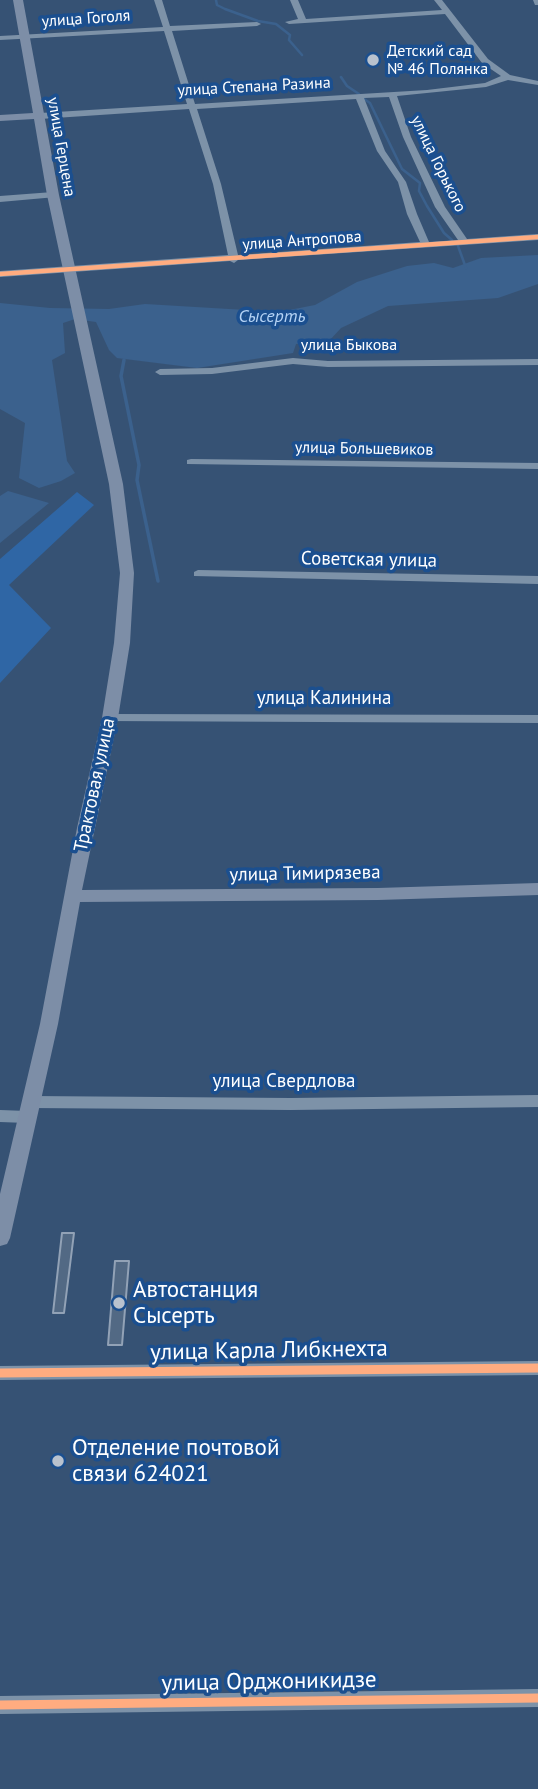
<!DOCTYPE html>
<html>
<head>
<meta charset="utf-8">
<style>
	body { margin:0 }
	canvas { display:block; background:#365274 }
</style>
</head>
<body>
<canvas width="538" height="1789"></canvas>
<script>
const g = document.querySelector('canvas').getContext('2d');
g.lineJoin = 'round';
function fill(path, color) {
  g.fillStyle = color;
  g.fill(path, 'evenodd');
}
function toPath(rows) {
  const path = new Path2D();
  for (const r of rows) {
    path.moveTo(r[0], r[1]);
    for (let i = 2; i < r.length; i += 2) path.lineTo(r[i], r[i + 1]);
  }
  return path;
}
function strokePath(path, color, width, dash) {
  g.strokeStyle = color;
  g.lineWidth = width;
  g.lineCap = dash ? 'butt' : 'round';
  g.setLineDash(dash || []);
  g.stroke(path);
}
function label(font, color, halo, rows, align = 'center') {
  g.font = font + ' "PT Sans",sans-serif';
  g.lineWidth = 7;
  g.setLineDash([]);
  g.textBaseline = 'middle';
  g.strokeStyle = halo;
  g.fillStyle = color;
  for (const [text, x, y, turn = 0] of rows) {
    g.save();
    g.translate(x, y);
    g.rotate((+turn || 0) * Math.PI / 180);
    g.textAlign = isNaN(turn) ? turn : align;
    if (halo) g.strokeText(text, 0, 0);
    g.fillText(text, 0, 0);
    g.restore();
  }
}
const green = toPath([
	[77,492,94,505,9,585,51,628,0,683,0,559]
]);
const water = toPath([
	[538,255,538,284,498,298,388,306,341,328,329,341,296,344,293,353,197,368,117,358,109,350,96,322,75,319,63,323,65,353,52,360,67,461,75,473,61,481,39,488,19,478,25,423,0,409,0,303,50,308,109,309,145,304,279,312,315,305,357,282,407,266,434,263,453,268,481,258],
	[8,491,49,503,0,543,0,496]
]);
const streamFar1 = toPath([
	[216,0,217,5,225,9,258,21,276,24,290,35,289,40,302,55],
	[341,77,347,86,359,94],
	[364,99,370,103,402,169,420,183,419,191,427,206,444,233,452,240],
	[458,246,466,268]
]);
const stream = toPath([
	[124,360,121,376,139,465,137,480,158,581]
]);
const building = toPath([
	[62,1233,74,1233,64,1313,53,1313,62,1233],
	[115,1261,129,1261,122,1345,108,1345,115,1261]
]);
const minor = toPath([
	[154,0,162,0,170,26,257,22,261,24,257,26,172,31,195,104,427,90,485,83,501,76,482,63,445,14,289,24,285,22,298,19,290,0,298,0,306,19,442,10,434,0,442,0,488,59,510,75,538,81,538,85,508,80,486,87,397,96,411,137,445,207,467,239,538,234,538,240,238,260,234,263,230,261,0,277,0,271,228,255,213,184,189,109,40,119,36,116,40,113,187,104,164,31,0,40,0,36,163,27,154,0],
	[389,97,403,137,435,207,458,240,429,242,417,214,406,182,385,151,364,98,389,97],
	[356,99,377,151,398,182,407,214,420,242,238,255,221,184,197,109,356,99],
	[533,0,538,0,538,5,535,5,533,0],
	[53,192,57,195,56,197,0,202,0,196,53,192],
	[293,358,328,361,538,359,538,365,328,367,293,364,212,374,160,375,155,372,160,369,212,368,293,358],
	[191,459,538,463,538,469,187,464,187,460,191,459],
	[198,570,538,576,538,584,194,576,194,572,198,570],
	[110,714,538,715,538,723,105,721,104,718,110,714],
	[538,1095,538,1107,291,1110,31,1108,26,1106,23,1102,26,1098,31,1096,291,1098,538,1095],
	[0,1110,27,1111,33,1113,35,1117,33,1121,27,1123,0,1122,0,1110],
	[538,1361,538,1375,0,1380,0,1366,538,1361],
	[538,1689,538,1707,0,1714,0,1696,538,1689]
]);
const major = toPath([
	[13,0,23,0,59,195,123,484,134,573,130,643,118,718,82,890,378,888,538,883,538,895,378,900,80,902,58,1024,10,1238,7,1244,0,1246,0,1194,40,1024,77,828,102,718,114,643,120,573,109,484,47,195,34,119,0,121,0,115,33,113,13,0]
]);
const cyclewayFar1 = toPath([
	[0,274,538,237]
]);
const cycleway = toPath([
	[0,1373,538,1368],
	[0,1705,538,1698]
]);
const markers = [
	[373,60,7,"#b9c2ce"],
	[119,1303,7,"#b9c2ce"],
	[58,1461,7,"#b9c2ce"]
];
const farStreetnames = [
	["улица Гоголя",86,19,-4],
	["улица Степана Разина",254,87,-3],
	["улица Герцена",61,147,80],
	["улица Горького",438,164,64],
	["улица Антропова",302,241,-4],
	["улица Быкова",349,345],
	["улица Большевиков",364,449,1]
];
const farPoinames = [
	["Детский сад",387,51],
	["№ 46 Полянка",387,69]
];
const farWaternames = [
	["Сысерть",272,317]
];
const streetNames = [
	["Советская улица",369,560,1],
	["улица Калинина",324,699],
	["Трактовая улица",95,785,-78],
	["улица Тимирязева",305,874,-1],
	["улица Свердлова",284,1082]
];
const nearPoinames = [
	["Автостанция",133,1290],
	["Сысерть",133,1316],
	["Отделение почтовой",72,1448],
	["связи 624021",72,1474]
];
const nearStreetnames = [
	["улица Карла Либкнехта",269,1351,-1],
	["улица Орджоникидзе",269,1682,-1]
];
fill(green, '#2f66a5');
fill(water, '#3b618d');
strokePath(streamFar1, '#3b618d', 2.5);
strokePath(stream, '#3b618d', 3.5);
fill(building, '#526984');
strokePath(building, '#92a2b6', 2);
fill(minor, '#7d92a8');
fill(major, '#7d8ea7');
strokePath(cyclewayFar1, '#ffac80', 4.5);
strokePath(cycleway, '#ffac80', 9);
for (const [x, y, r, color] of markers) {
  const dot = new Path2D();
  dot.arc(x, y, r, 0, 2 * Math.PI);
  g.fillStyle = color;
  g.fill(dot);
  strokePath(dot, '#1b4f8f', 2.5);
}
label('16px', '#fff', '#1b4f8f', farStreetnames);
label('16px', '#fff', '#1b4f8f', farPoinames, 'left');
label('italic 18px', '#b5d3f5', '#1b4f8f', farWaternames);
label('19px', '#fff', '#1b4f8f', streetNames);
label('23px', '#fff', '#1b4f8f', nearPoinames, 'left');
label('23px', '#fff', '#1b4f8f', nearStreetnames);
</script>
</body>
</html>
